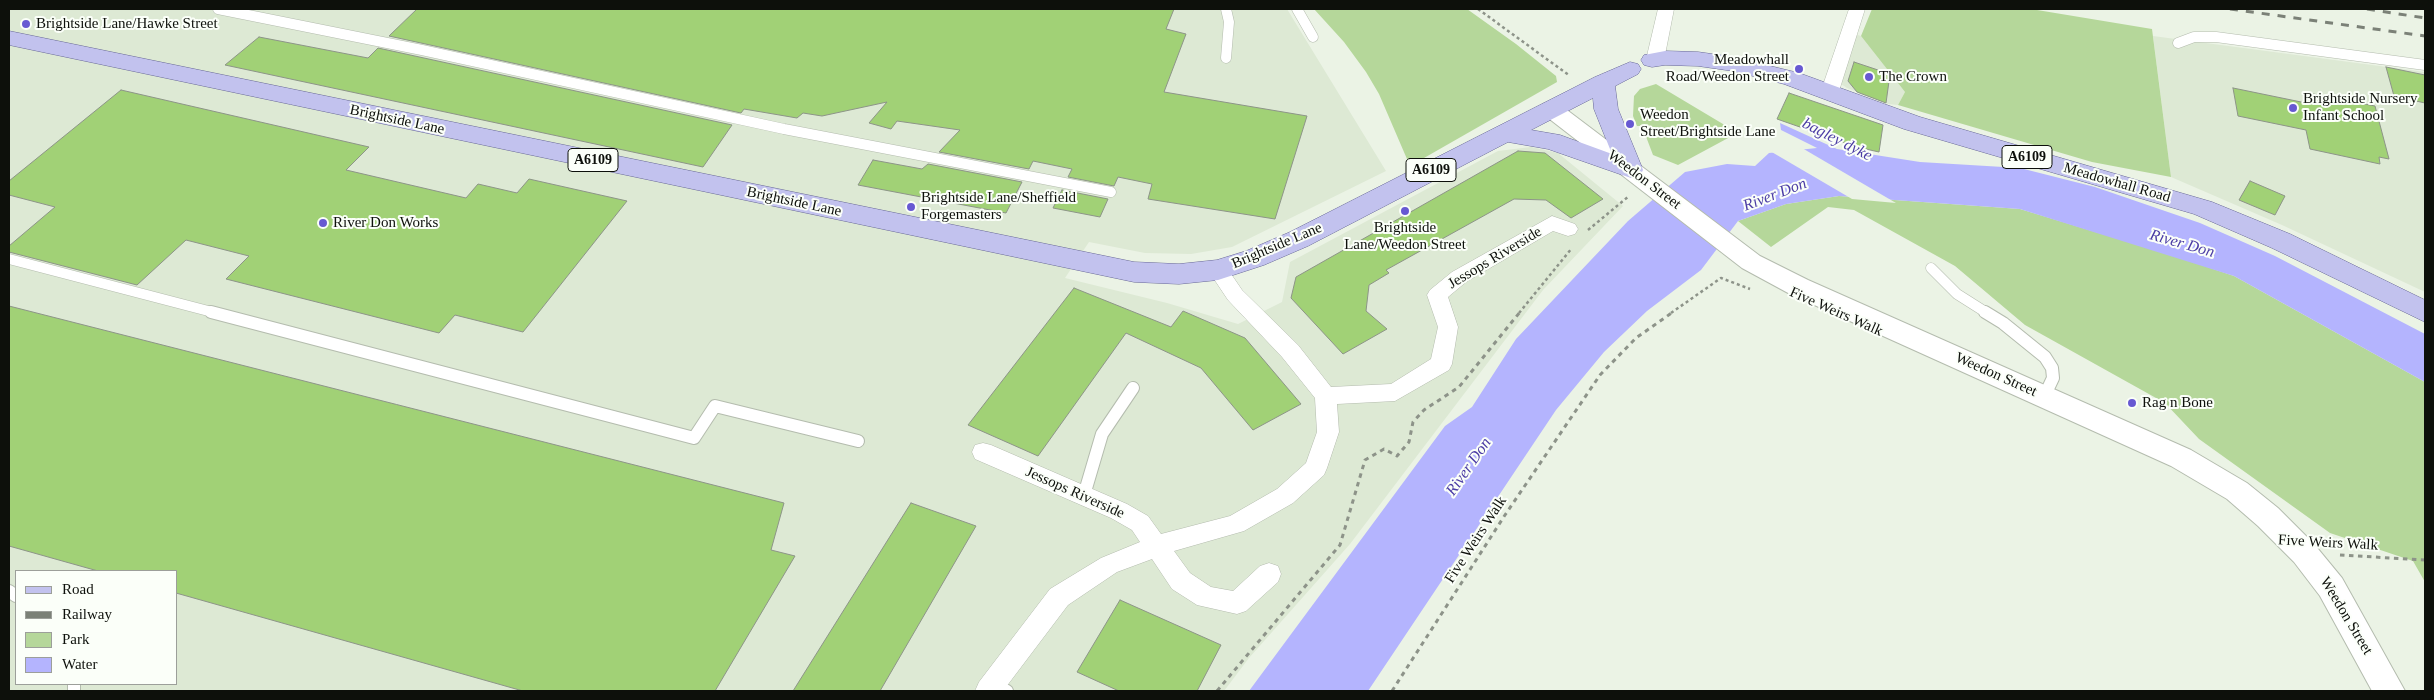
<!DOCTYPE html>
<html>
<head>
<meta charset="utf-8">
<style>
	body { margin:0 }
	#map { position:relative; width:2434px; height:700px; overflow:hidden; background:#ebf3e5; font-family:"Times New Roman",serif }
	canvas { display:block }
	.frame { position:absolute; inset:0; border:10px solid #0d100b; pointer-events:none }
	.legend { position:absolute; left:15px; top:570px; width:162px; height:115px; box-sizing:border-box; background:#fbfff9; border:1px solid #9c9f9a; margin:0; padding:6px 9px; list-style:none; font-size:15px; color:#0d100b }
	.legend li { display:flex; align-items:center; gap:10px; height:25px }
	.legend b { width:25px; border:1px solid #9c9f9a }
</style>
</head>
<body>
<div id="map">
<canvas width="2434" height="700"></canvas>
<div class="frame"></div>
<ul class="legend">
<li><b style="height:6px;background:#c2c2ee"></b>Road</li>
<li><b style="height:6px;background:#7b8177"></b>Railway</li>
<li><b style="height:14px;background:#b5d79a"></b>Park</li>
<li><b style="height:14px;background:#b4b4fe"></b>Water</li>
</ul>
</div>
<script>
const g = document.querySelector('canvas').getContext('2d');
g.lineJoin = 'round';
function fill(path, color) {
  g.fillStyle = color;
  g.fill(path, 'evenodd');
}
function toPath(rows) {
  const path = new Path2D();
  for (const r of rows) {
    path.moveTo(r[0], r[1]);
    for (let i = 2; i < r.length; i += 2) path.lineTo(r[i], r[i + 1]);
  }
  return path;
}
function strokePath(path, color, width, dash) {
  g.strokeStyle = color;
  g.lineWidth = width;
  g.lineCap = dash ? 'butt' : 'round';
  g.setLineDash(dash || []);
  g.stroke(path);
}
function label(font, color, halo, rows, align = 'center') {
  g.font = font + ' "Times New Roman",serif';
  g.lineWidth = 4;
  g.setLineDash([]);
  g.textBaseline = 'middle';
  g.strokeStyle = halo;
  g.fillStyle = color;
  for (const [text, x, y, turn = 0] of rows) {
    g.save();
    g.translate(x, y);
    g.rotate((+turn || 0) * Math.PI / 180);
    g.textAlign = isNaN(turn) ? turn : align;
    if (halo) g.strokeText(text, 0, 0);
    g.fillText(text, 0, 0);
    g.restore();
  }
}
const built = toPath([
	[9,9,1287,9,1386,171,1232,247,1191,254,1145,253,1089,242,1065,278,1167,303,1238,324,1282,302,1290,262,1498,151,1531,147,1558,153,1623,206,1543,290,1350,544,1249,658,1224,691,9,691],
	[16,571,176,571,176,684,16,684],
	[1842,30,1861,36,1905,92,1898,105,1888,104,1847,88,1828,75],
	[2153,36,2425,72,2425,292,2282,225,2171,177]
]);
const green = toPath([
	[1314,9,1467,9,1516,44,1556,76,1557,82,1410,166,1379,94,1366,72,1344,42],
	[1872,9,2031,9,2152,29,2171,177,2092,162,1898,105,1905,92,1861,36],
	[1656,84,1728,127,1720,131,1730,137,1678,165,1653,155,1642,126,1637,126,1633,116,1634,96,1640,89],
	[1839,196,2020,209,2178,257,2234,276,2425,382,2425,582,2413,561,2330,533,2199,439,2165,403,2025,325,1955,266,1854,210,1828,207,1771,247,1738,221,1786,204]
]);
const water = toPath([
	[1780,123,1837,149,1920,162,2020,168,2095,187,2200,223,2275,256,2425,334,2425,382,2234,276,2020,209,1839,196,1786,204,1738,221,1701,270,1647,311,1604,352,1556,410,1368,691,1249,691,1445,426,1472,407,1516,339,1628,221,1685,172,1727,164,1755,166,1769,153,1817,148,1781,130]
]);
const pier = toPath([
	[1802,148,1896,203,1852,199,1770,151]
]);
const building = toPath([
	[417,9,1174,9,1166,29,1186,34,1164,92,1307,116,1275,219,1148,199,1152,184,1118,177,1114,186,1068,177,1072,169,1033,161,1029,169,939,152,960,130,897,121,891,129,869,123,887,102,822,116,803,113,797,118,744,109,741,113,389,36,417,9],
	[259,37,368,58,378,48,732,125,703,167,225,65,259,37],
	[1854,62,1890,74,1886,103,1857,92,1848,81,1854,62],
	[2386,67,2425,75,2425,103,2394,96,2386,67],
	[2233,88,2306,103,2303,92,2375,106,2389,159,2379,157,2380,164,2310,149,2306,130,2238,116,2233,88],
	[121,90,369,147,346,170,466,198,478,184,517,193,529,179,627,201,523,332,455,315,439,333,226,279,249,256,186,240,137,285,9,252,9,246,55,207,9,195,9,181,121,90],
	[1789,93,1883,125,1879,152,1857,147,1777,119,1789,93],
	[1518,151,1545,153,1603,199,1571,218,1546,200,1514,199,1386,270,1389,273,1369,285,1366,311,1387,329,1343,354,1291,298,1296,277,1518,151],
	[873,160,922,169,928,164,1022,182,1006,213,858,185,873,160],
	[2250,181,2285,196,2275,215,2239,200,2250,181],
	[1062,190,1108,199,1100,217,1053,208,1062,190],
	[1074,288,1171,327,1183,311,1245,338,1301,404,1253,430,1201,368,1126,333,1038,456,968,425,1074,288],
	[9,306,784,503,771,550,795,556,715,691,523,691,176,593,176,571,98,571,9,546,9,306],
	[911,503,976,526,880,691,793,691,911,503],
	[1120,600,1221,645,1197,691,1119,691,1077,672,1120,600]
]);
const pathFar1 = toPath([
	[1478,9,1570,76],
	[1588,230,1629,196],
	[1519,313,1572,248],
	[1671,313,1721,278,1750,289]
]);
const path = toPath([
	[2340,555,2425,560],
	[1217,691,1340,545,1365,460,1384,449,1397,456,1409,442,1413,422,1424,410,1459,387,1520,312],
	[1392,691,1505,515,1600,375,1636,338,1673,312]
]);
const serviceFar1 = toPath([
	[218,9,422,50,784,129,1111,192],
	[1226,9,1229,22,1226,58],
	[1297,9,1313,37],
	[2178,43,2194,37,2216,37,2425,65],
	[9,259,216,313],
	[1931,268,1957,294,1987,313]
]);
const service = toPath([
	[211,312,694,438,715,406,858,441],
	[1985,312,2003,323,2045,357,2052,368,2053,378,2044,397],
	[1084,495,1102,434,1133,388],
	[9,591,16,596],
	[74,684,74,691],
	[994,684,1007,691]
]);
const minor = toPath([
	[1658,9,1674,9,1664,60,1661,64,1655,66,1649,64,1646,60,1658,9],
	[1849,9,1865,9,1839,91,1836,95,1830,97,1824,95,1821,91,1849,9],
	[1552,216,1575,224,1578,229,1575,234,1568,236,1553,231,1466,282,1448,297,1458,327,1452,364,1449,370,1395,401,1337,404,1339,432,1327,468,1324,475,1293,503,1244,531,1174,551,1190,573,1211,587,1233,591,1260,566,1269,563,1278,566,1281,574,1278,582,1246,611,1237,614,1197,605,1172,589,1152,559,1117,572,1068,605,1003,691,975,691,979,682,1050,589,1101,558,1140,542,1132,530,1111,518,975,459,972,452,975,445,983,443,991,445,1127,504,1148,516,1161,534,1230,516,1277,489,1306,463,1317,432,1315,398,1282,357,1228,300,1208,270,1211,265,1218,263,1225,265,1242,290,1298,345,1331,387,1391,384,1431,359,1438,327,1427,295,1430,290,1452,272,1552,216]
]);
const tertiary = toPath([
	[1551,102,1559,104,1760,256,1808,280,2191,450,2247,483,2278,508,2314,544,2342,578,2405,691,2372,691,2320,596,2294,562,2258,526,2227,499,2171,466,1790,294,1742,268,1543,114,1540,109,1543,104,1551,102]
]);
const primary = toPath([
	[9,31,1134,262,1179,264,1217,260,1246,251,1290,232,1595,77,1630,62,1638,64,1641,69,1638,74,1615,86,1618,109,1643,170,1640,176,1631,178,1548,149,1508,142,1308,246,1264,265,1218,280,1179,284,1134,282,9,45,9,31],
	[1593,98,1594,109,1612,154,1560,135,1531,130,1593,98],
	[1665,51,1698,52,1733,57,1799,73,1920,117,2212,202,2290,234,2425,300,2425,322,2272,248,2194,214,1904,129,1784,84,1733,71,1698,66,1665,65,1652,67,1644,65,1641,60,1644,55,1665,51]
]);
const rail = toPath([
	[2230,9,2425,36],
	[2367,9,2425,18]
]);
const markers = [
	[26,24,5,"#6759d2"],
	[1799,69,5,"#6759d2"],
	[1869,77,5,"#6759d2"],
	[2293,108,5,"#6759d2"],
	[1630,124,5,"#6759d2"],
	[911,207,5,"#6759d2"],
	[1405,211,5,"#6759d2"],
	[323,223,5,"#6759d2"],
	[2132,403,5,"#6759d2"]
];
const shields = [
	[2027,157,50],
	[593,160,50],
	[1431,170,50]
];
const shieldNames = [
	["A6109",2027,157],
	["A6109",593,160],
	["A6109",1431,170]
];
const poiNames = [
	["Brightside Lane/Hawke Street",36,24],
	["Meadowhall",1789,60,"right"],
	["Road/Weedon Street",1789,77,"right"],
	["The Crown",1879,77],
	["Brightside Nursery",2303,99],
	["Infant School",2303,116],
	["Weedon",1640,115],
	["Street/Brightside Lane",1640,132],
	["Brightside Lane/Sheffield",921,198],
	["Forgemasters",921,215],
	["River Don Works",333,223],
	["Brightside",1405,228,"center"],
	["Lane/Weedon Street",1405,245,"center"],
	["Rag n Bone",2142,403]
];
const streetNames = [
	["Brightside Lane",397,120,12],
	["Weedon Street",1644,180,37],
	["Meadowhall Road",2117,183,16],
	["Brightside Lane",794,202,12],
	["Brightside Lane",1277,246,-23],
	["Jessops Riverside",1495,258,-31],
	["Five Weirs Walk",1836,312,24],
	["Weedon Street",1996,375,24],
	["Jessops Riverside",1075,493,24],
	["Five Weirs Walk",1476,540,-57],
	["Five Weirs Walk",2328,543,3],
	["Weedon Street",2346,616,59]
];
const waterNames = [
	["bagley dyke",1837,140,27],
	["River Don",1775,195,-21],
	["River Don",2182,244,16],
	["River Don",1469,467,-55]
];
fill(built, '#dde9d4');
fill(green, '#b5d79a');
fill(water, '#b4b4fe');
fill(pier, '#ebf3e5');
fill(building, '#a1d176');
strokePath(building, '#8d9588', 1);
strokePath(serviceFar1, '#b4bcae', 11);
strokePath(service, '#b4bcae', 14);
strokePath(minor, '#b4bcae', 1);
strokePath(tertiary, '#b4bcae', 2);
strokePath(primary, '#696997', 1);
strokePath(pathFar1, '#8d9389', 2.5, [3, 3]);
strokePath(path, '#8d9389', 3, [4.5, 4.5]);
strokePath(serviceFar1, '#fff', 10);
strokePath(service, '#fff', 12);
fill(minor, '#fff');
fill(tertiary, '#fff');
fill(primary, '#c2c2ee');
strokePath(rail, '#7b8177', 3, [8, 8]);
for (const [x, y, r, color] of markers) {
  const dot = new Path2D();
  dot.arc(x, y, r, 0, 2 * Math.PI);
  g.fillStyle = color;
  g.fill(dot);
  strokePath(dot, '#fbfff9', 2);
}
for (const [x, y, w] of shields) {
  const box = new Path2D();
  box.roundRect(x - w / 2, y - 11.5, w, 23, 4);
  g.fillStyle = '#fbfff9';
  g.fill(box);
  strokePath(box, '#0d100b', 1);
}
label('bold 14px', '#0d100b', null, shieldNames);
label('15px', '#0d100b', '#fbfff9', poiNames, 'left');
label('15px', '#0d100b', '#fbfff9', streetNames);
label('italic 16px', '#4c3da5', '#fbfff9', waterNames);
</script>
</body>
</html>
